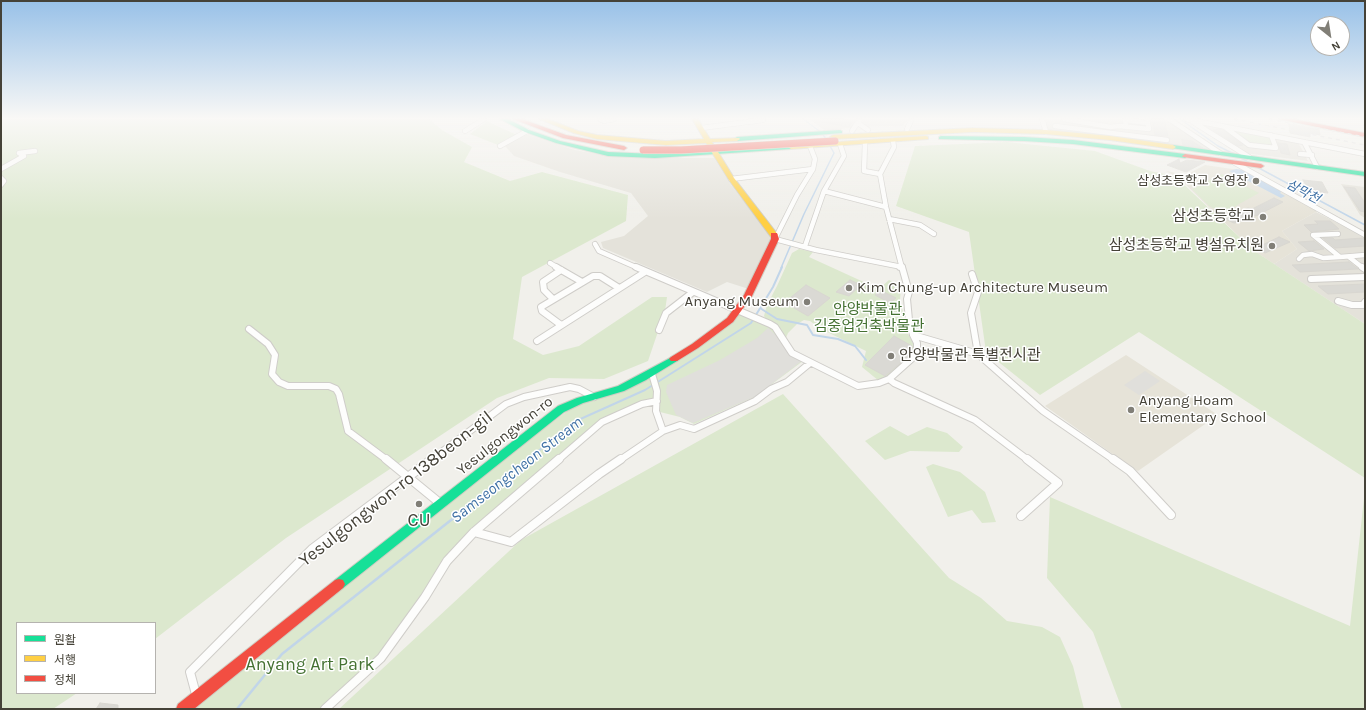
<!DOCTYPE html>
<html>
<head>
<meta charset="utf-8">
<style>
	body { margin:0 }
	#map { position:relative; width:1366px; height:710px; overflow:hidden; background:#f1f0eb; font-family:Karla,"Noto Sans KR",sans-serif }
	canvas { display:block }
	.frame { position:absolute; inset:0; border:2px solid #454238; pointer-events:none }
	.legend { position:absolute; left:16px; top:622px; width:140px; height:72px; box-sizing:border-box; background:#fff; border:1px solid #b5b3af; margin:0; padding:5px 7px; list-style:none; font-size:12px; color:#454238 }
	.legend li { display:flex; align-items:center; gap:8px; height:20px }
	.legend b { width:20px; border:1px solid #b5b3af }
	.north { position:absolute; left:1310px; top:16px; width:40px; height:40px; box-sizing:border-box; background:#fff; border:1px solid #b5b3af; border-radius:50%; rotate:150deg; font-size:11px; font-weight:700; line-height:16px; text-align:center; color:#454238 }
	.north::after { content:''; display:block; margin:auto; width:14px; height:18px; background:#817f77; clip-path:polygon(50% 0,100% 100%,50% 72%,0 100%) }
</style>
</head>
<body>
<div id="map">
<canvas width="1366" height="710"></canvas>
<div class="frame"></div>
<ul class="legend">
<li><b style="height:5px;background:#16e098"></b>원활</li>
<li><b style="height:5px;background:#ffcf43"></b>서행</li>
<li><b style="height:5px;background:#f24e42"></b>정체</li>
</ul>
<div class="north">N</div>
</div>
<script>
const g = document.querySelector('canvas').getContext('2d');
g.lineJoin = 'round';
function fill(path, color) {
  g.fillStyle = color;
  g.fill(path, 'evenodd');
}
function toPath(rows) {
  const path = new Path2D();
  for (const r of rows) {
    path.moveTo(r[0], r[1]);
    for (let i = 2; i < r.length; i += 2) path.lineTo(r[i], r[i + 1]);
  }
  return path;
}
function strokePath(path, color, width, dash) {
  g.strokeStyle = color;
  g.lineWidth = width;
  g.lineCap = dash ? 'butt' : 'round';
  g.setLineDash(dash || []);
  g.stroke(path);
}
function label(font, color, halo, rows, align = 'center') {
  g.font = font + ' Karla,"Noto Sans KR",sans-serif';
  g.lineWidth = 3;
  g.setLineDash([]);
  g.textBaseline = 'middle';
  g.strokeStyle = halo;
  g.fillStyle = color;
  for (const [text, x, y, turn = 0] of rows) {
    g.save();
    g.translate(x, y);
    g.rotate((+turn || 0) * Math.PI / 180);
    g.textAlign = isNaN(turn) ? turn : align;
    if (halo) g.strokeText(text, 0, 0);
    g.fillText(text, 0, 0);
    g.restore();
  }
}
const residential = toPath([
	[809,119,909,119,903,126,858,127,825,131],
	[1042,119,1169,119,1220,153,1046,132],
	[1197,123,1298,142,1308,161,1244,153],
	[526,134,575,150,608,156,662,158,714,158,731,185,772,237,752,290,727,282,707,292,603,248,601,242,624,236,648,216,631,193,560,172,514,156,505,146],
	[1341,184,1365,187,1365,218,1360,215],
	[1316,212,1365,237,1365,324,1274,264,1297,249,1282,231]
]);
const education = toPath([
	[1205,165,1246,171,1317,210,1316,212,1282,231,1297,249,1274,264,1253,250,1179,178,1166,171,1186,175],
	[1126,355,1218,415,1138,471,1128,465,1045,406]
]);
const green = toPath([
	[1,119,429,119,442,130,472,147,464,162,510,181,542,172,628,195,626,221,522,277,513,339,543,355,579,346,652,297,667,297,665,311,648,361,604,379,549,378,497,398,286,538,155,639,155,623,17,623,17,693,77,693,53,709,1,709],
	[487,121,517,135,498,145,470,134],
	[1228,129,1272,137,1276,148,1249,145],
	[1007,142,1095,151,1150,171,1175,176,1253,250,1365,324,1365,478,1139,332,1040,395,986,352,969,232,896,206,915,146],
	[1222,174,1259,193,1223,213,1209,206,1192,189],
	[799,249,813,252,809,257,879,289,889,280,901,287,900,300,908,334,916,348,914,355,891,376,879,381,862,367,866,351,821,329,810,321,804,320,797,324,788,333,785,340,768,322,764,316,767,305,777,286,792,253],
	[737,312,766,323,803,361,756,396,694,424,680,417,656,411,658,402,642,405,602,422,474,533,404,626,382,659,326,709,186,709,441,505,581,401,644,379],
	[783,394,949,578,981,598,1007,621,1042,627,1060,637,1073,666,1084,709,339,709,521,540],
	[890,426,908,436,927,427,947,433,963,447,959,452,910,451,885,460,865,441],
	[933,464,960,472,985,492,996,522,982,523,972,510,948,517,926,467],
	[1365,489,1365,709,1122,709,1093,632,1047,578,1050,497,1350,626]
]);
const parking = toPath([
	[768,328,803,360,756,396,693,423,676,415,666,392,667,385,720,360,757,338],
	[1145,371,1160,381,1139,395,1124,385]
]);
const water = toPath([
	[1236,169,1244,170,1282,191,1280,193,1285,196,1281,198,1229,171]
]);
const streamFar2 = toPath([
	[803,119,822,133,826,139],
	[1180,119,1218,146,1234,154],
	[1239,157,1250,163],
	[1257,167,1365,225],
	[781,268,804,214,834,153,830,146]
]);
const streamFar1 = toPath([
	[760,308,777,319,807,325,813,335,838,339,855,346,866,360],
	[527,460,576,421,645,390,751,323,773,287,782,267]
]);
const stream = toPath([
	[237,709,282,654,528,459]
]);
const building = toPath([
	[821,119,842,119,853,121,849,127,821,122,821,119],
	[1152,119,1164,119,1168,136,1155,135,1152,119],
	[1289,124,1319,129,1320,135,1310,133,1310,137,1290,133,1289,124],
	[1220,129,1223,130,1243,145,1238,146,1213,130,1220,129],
	[1182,140,1192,141,1203,148,1183,145,1182,140],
	[1278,143,1287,144,1290,155,1281,153,1278,143],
	[1179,159,1180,163,1187,160,1205,162,1186,172,1167,165,1179,159],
	[1303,180,1322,182,1328,193,1313,191,1312,188,1307,187,1303,180],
	[1344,187,1355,188,1365,203,1365,212,1360,211,1344,187],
	[1274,198,1283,202,1256,216,1253,215,1239,222,1234,223,1225,219,1248,208,1252,209,1274,198],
	[1315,221,1330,221,1339,229,1311,232,1304,225,1318,224,1315,221],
	[1279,237,1290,242,1265,253,1256,248,1279,237],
	[1323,238,1333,238,1335,240,1363,238,1365,239,1365,246,1335,248,1323,238],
	[1314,241,1324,249,1309,251,1298,242,1314,241],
	[1349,262,1358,269,1300,272,1292,265,1349,262],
	[850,280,861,285,849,296,836,292,850,280],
	[1365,284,1365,292,1328,294,1318,286,1365,284],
	[806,285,830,298,808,316,787,304,793,300,790,298,806,285],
	[880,290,896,298,890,303,875,295,880,290],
	[894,336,912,346,912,352,909,356,885,376,865,365,894,336],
	[100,703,118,705,118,709,96,709,100,703]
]);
const streetFar2 = toPath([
	[600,119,604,121,614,119],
	[1042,119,1046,132],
	[1064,119,1110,127,1119,126,1149,129,1147,119],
	[1169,119,1220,153],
	[1186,119,1365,154],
	[1364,119,1365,123],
	[1193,122,1249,157],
	[858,123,868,130],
	[1055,126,1167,140],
	[1126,127,1125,120,1148,123],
	[701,128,763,120,762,119],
	[1226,128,1249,145,1276,148,1271,135],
	[907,129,912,119],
	[465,131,484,119],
	[852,131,860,119],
	[893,141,894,147,880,174,886,207,902,268],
	[1304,142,1317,167],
	[865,143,864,171,880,174],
	[500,146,527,131],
	[810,146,815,159,813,169,797,195,775,239,816,250,902,267],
	[1300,154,1312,155],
	[1235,163,1365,235],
	[1,169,24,156,19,153,35,151],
	[1,178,4,181,1,185],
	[731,179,813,169],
	[824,191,886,207],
	[889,219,920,225,934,234],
	[1338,234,1313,235,1340,257,1365,255],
	[595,244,599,251,638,268],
	[805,246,824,191,844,156,840,144],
	[1349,257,1363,268],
	[1299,259,1303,255,1312,254,1323,258,1340,257],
	[550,263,558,268]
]);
const streetFar1 = toPath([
	[556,267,582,282],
	[636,267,770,324,775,327,792,353,858,386,879,383,889,379,894,383,975,420,1028,460],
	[900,267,902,267],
	[902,267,909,292,907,299,909,320,913,335,978,354,1043,411,1114,460],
	[1362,267,1365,269],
	[972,274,978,292,971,313,978,354],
	[1311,279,1365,277],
	[553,299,544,290,543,282,561,270],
	[1338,301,1352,305,1363,305,1365,302],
	[561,325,542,311,541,307,593,276,600,276,619,288],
	[249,329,268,344,275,355,272,374,279,382,288,386,329,386,336,389,339,394,348,431,387,460],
	[659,330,666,313,693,292],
	[537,341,645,272],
	[652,374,657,391,656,411,663,431],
	[889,379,917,354,917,343,913,335],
	[431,460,506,404,524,397,570,387,579,389,594,397],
	[558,460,602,422,642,404,657,401],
	[620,460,663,431,680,425,694,429,755,401,771,389,787,382,810,363]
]);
const street = toPath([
	[386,459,441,504],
	[1113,459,1130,471,1171,515],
	[1021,516,1058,483,1027,459],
	[474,532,511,542,599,474,621,459],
	[197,698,190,672,312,549,432,459],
	[325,709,381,658,425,597,447,561,474,532,559,459]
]);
const fast = toPath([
	[500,119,508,119,529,130,560,141,608,152,655,154,791,145,794,147,791,149,655,158,608,156,556,143,525,132,500,119],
	[840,130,842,131,842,133,737,141,734,139,737,137,840,130],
	[941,136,1024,137,1073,140,1185,154,1188,156,1185,158,1073,144,1024,141,939,139,939,137,941,136],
	[1173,145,1365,172,1365,176,1171,148,1171,146,1173,145],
	[674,356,677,357,679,359,677,361,646,380,624,391,583,403,564,412,343,588,339,589,335,588,333,584,335,580,558,406,577,398,618,386,674,356]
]);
const slow = toPath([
	[539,119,548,119,578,131,597,135,666,141,704,139,692,119,698,119,710,139,739,138,740,139,737,141,712,142,734,178,778,235,774,237,771,237,729,180,706,143,666,145,597,139,574,133,539,119],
	[973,128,1046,130,1110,136,1173,145,1176,147,1173,149,1110,140,1046,134,973,132,833,139,830,137,833,135,973,128],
	[926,136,928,137,928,139,791,149,788,147,791,145,926,136]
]);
const jam = toPath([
	[513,119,522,119,566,135,624,146,627,148,624,150,563,138,513,119],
	[1279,119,1293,119,1365,133,1365,137,1279,119],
	[1185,154,1261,164,1264,166,1261,168,1183,157,1182,156,1185,154],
	[771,233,777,233,779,239,752,296,733,322,698,348,677,361,671,361,669,359,671,357,692,344,727,318,744,295,771,239,771,233],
	[339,579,343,580,345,584,343,588,194,709,176,709,178,704,335,580,339,579]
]);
const rail = toPath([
	[1234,119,1365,145],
	[1269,119,1365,137]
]);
const jamBridge = toPath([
	[643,150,681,150,835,141]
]);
const markers = [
	[1256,181,4,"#817f77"],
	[1263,217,4,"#817f77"],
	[1272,246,4,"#817f77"],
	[849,288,4,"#817f77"],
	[807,302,4,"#817f77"],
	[891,356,4,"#817f77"],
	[1131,410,4,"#817f77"],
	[419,504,4,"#817f77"]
];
const farPoinames = [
	["삼성초등학교 수영장",1248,181]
];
const farWaternames = [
	["삼막천",1303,192,28]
];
const poiNames = [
	["삼성초등학교",1255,217],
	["삼성초등학교 병설유치원",1264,246],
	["Kim Chung-up Architecture Museum",857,288,"left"],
	["Anyang Museum",799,302],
	["안양박물관 특별전시관",899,356,"left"],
	["Anyang Hoam",1139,401,"left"],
	["Elementary School",1139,418,"left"]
];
const parkNames = [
	["안양박물관,",869,310],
	["김중업건축박물관",869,327]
];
const streetNames = [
	["Yesulgongwon-ro",505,436,-38]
];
const waterNames = [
	["Samseongcheon Stream",517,470,-38]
];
const nearStreetnames = [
	["Yesulgongwon-ro 138beon-gil",396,489,-38]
];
const nearPoinames = [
	["CU",419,521]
];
const nearParknames = [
	["Anyang Art Park",310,665]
];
fill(residential, '#e4e2da');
fill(education, '#e6e3d8');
fill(green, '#dce8ce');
fill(parking, '#e0dfdb');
fill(water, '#c1d5e9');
strokePath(streamFar2, '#c1d5e9', 1.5);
strokePath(streamFar1, '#c1d5e9', 2);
strokePath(stream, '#c1d5e9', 2.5);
fill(building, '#dad9d4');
strokePath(building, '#d9d7d1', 1);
strokePath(streetFar2, '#cfcdc9', 6);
strokePath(streetFar1, '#cfcdc9', 8);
strokePath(street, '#cfcdc9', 10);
strokePath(fast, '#cfcdc3', 2);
strokePath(slow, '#cfcdc3', 2);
strokePath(jam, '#cfcdc3', 2);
strokePath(streetFar2, '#fdfdfc', 4.5);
strokePath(streetFar1, '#fdfdfc', 6);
strokePath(street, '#fdfdfc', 8);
fill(fast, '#16e098');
fill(slow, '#ffcf43');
fill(jam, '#f24e42');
strokePath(rail, '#d9d9d8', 1.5, [4, 4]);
strokePath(jamBridge, '#d1ccbb', 8, []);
strokePath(jamBridge, '#f24e42', 7);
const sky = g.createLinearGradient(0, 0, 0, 219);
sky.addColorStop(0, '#98c1e8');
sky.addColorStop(0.54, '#f9f8f6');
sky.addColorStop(1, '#f9f8f600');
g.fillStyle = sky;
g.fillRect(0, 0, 1366, 219);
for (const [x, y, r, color] of markers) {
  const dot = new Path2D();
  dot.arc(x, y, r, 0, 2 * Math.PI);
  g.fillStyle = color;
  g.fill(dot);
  strokePath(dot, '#fff', 1.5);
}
label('13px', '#454238', '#fff', farPoinames, 'right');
label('italic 13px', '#3e70a5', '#fff', farWaternames);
label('15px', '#454238', '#fff', poiNames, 'right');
label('15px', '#447132', '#fff', parkNames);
label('15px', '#454238', '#fff', streetNames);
label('italic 16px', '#3e70a5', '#fff', waterNames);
label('18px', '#454238', '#fff', nearStreetnames);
label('18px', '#454238', '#fff', nearPoinames);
label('18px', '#447132', '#fff', nearParknames);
</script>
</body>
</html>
